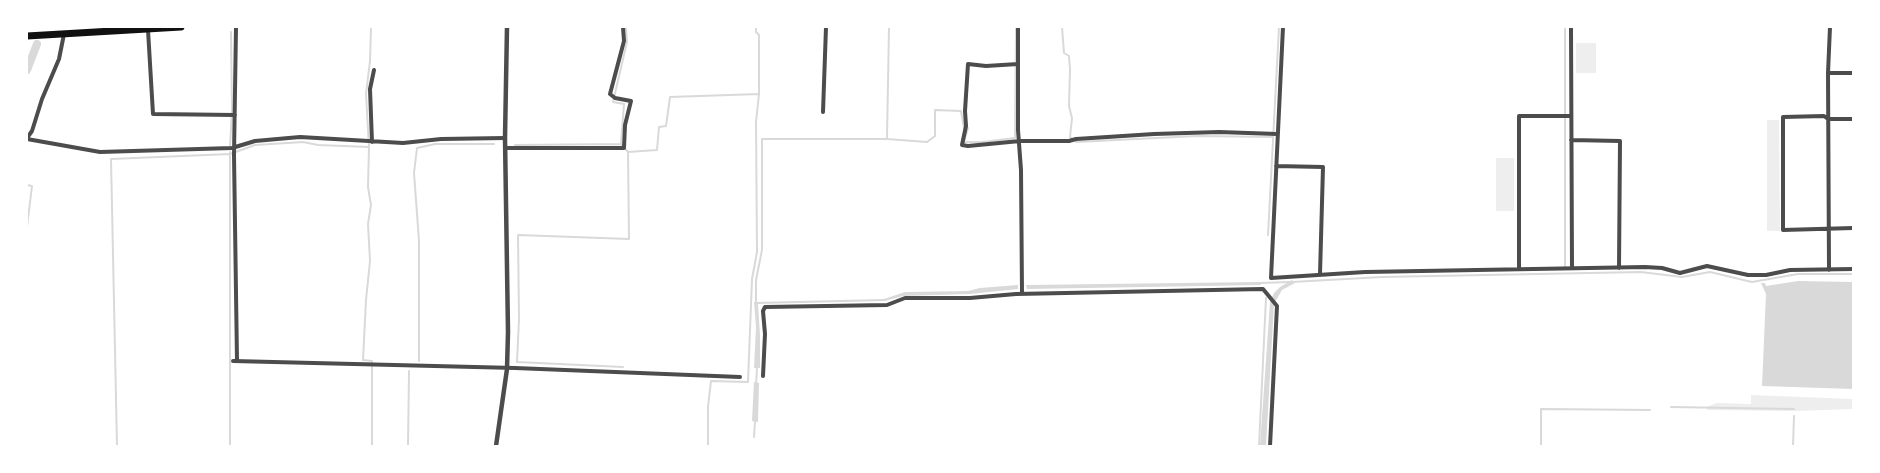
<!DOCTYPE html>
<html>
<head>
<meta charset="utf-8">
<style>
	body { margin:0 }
	#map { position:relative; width:1880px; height:473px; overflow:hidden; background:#fff; font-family:Inter,sans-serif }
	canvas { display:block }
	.frame { position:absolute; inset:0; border:28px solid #fff; pointer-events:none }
</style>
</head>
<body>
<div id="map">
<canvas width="1880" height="473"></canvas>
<div class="frame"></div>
</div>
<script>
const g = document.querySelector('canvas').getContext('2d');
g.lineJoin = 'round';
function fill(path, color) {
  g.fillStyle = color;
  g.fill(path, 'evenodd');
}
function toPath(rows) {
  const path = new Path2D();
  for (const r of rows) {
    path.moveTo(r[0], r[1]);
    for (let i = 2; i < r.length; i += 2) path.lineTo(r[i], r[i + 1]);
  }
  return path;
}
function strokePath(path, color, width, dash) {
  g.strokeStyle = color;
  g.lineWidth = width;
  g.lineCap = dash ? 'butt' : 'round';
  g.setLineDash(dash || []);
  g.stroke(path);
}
const green = toPath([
	[1576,43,1596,43,1596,73,1576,73],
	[1767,120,1779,120,1780,231,1767,231],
	[1496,158,1514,158,1514,211,1496,211],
	[1751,395,1853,399,1853,409,1796,411,1707,410,1706,407,1717,403,1751,404]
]);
const water = toPath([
	[1292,280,1295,283,1282,290,1274,304,1266,446,1260,446,1270,302,1274,293,1280,287],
	[1798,281,1853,282,1853,389,1762,386,1766,294,1761,283,1765,283,1766,286],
	[1261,282,1261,285,1027,289,1026,285],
	[1018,285,1018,289,970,294,903,296,885,301,758,304,760,335,760,368,754,368,756,327,754,302,884,299,905,292,968,291,980,288],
	[754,382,759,383,758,422,752,421]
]);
const stream = toPath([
	[371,27,370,61,366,94,369,147,368,187,371,205,368,224,370,261,366,300,363,360,372,361,372,446],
	[1062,27,1064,53,1069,56,1070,69,1069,106,1072,118,1070,137,1076,142,1197,136,1273,137],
	[1565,27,1565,267],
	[887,138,889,27],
	[515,145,621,144],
	[230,146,232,111,231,32],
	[230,152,230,446],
	[628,152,657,150,659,127,666,126,670,97,759,94],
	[27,185,32,186,27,227],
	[1268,235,1279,27],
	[1292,282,1382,277,1641,272,1682,277,1710,272,1752,282,1798,274,1853,274],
	[1260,283,1290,282],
	[756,303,756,280,762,250,762,139,887,139,927,142,935,136,935,110,961,111,964,128,968,128,964,142,983,142,1015,138,1016,27],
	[419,361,419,241,414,173,417,148,435,144,494,144],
	[623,367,517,362,519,319,518,235,629,239,628,152,621,144,624,104,613,102,627,42,626,27],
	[756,386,757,367],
	[1671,407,1794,409],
	[754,437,755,421],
	[117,446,111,159,230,154,255,145,303,142,318,145,369,147],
	[408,446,409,371],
	[708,446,708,407,711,381,748,382,752,279,757,252,756,122,759,94,759,35,756,32,756,27],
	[1259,446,1266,298],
	[1541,446,1541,409,1650,410],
	[1793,446,1794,416]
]);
const canal = toPath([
	[27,70,37,44]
]);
const minor = toPath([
	[236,27,234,155,237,361],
	[1018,27,1018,130,1021,170,1022,293],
	[1283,27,1271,278,1365,272,1645,267,1662,268,1680,273,1707,266,1748,275,1766,275,1790,270,1853,269],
	[1571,27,1572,268],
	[148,30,153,114,235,115],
	[1018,64,986,66,968,64,965,111,966,126,962,145,968,146,1020,141,1069,141,1076,139,1154,134,1219,132,1277,134],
	[1828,73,1853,73],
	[823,112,826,27],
	[1853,119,1828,119,1824,116,1783,117,1783,230,1853,228],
	[27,138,32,131,42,99,59,59,64,34],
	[27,139,100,152,232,148,255,141,300,137,403,143,441,139,505,138],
	[1571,140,1620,141,1619,268],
	[372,142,370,89,374,70],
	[505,148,624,148,625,125,631,101,615,98,610,94,624,41,623,27],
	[1276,166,1323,167,1320,274],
	[1519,269,1519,116,1571,116],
	[1829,270,1828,73,1830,27],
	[233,361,515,368,740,377],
	[763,376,765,334,763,311,765,307,887,305,905,298,970,298,1016,294,1263,289,1277,306,1270,446]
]);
const tertiary = toPath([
	[496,446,507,369,508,332,505,138,507,27]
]);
const trunk = toPath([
	[27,36,181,27]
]);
fill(green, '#eee');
fill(water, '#d9d9d9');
strokePath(stream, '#d9d9d9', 2);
strokePath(canal, '#d9d9d9', 8);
strokePath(minor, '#4c4c4c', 4);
strokePath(tertiary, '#4c4c4c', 4.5);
strokePath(trunk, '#111', 7);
</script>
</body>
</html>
